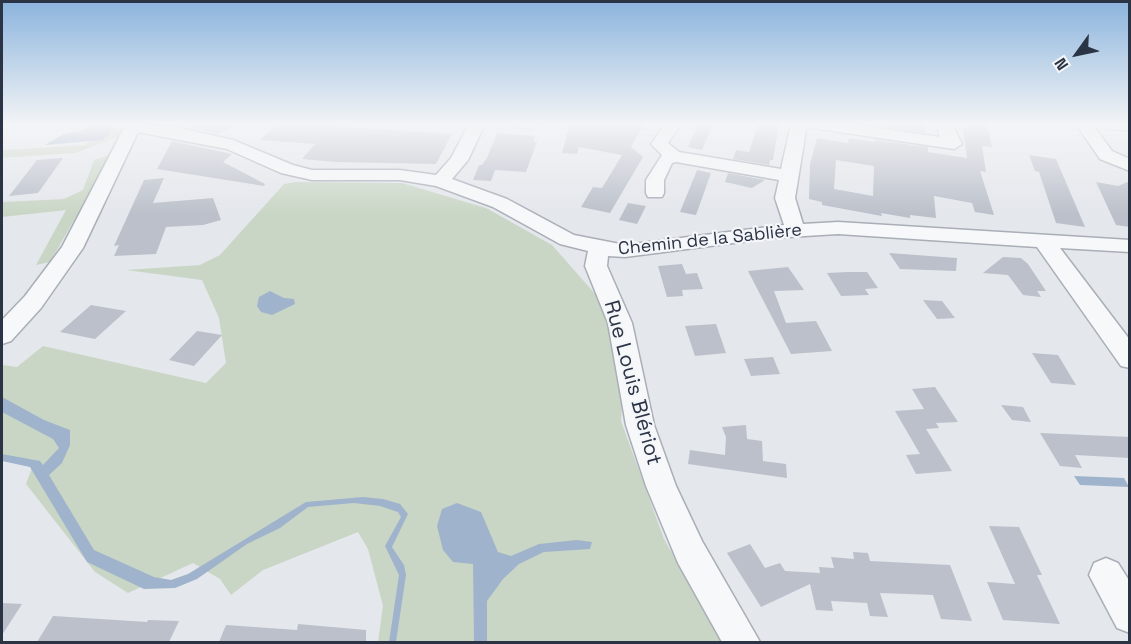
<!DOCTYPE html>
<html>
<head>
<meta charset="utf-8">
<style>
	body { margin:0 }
	#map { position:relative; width:1131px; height:644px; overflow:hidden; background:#e4e7ec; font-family:"Space Grotesk",sans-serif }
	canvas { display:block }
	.frame { position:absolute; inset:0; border:3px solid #2b3445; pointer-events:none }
	.north { position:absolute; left:1047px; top:24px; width:60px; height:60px; -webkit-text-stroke:4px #f4f6f9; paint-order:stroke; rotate:237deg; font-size:16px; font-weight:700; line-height:24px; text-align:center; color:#2b3445 }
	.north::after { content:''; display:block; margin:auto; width:21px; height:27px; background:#2b3445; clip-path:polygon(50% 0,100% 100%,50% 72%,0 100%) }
</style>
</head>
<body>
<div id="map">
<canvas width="1131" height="644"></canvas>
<div class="frame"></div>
<div class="north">N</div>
</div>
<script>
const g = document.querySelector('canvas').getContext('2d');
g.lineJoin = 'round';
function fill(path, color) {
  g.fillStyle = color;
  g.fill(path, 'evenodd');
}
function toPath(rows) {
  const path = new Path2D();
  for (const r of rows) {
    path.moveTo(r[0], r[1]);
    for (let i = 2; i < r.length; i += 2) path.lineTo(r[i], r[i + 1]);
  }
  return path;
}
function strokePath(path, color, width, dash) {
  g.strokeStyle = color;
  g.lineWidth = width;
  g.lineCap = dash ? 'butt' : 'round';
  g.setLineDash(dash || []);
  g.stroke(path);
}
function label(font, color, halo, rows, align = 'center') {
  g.font = font + ' "Space Grotesk",sans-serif';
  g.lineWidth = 4.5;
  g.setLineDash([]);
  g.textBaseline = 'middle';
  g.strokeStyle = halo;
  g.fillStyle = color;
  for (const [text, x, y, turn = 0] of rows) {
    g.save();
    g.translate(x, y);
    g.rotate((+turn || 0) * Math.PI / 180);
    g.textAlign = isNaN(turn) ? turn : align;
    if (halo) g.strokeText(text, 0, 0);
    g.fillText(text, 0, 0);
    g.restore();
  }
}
const green = toPath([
	[112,124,125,124,118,137,75,153,2,158,2,150,85,145],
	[112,154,50,262,36,265,66,210,2,217,2,202,64,199,83,190,94,160],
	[296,182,402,183,486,208,552,245,604,304,622,405,621,421,664,539,723,642,378,642,383,606,368,549,358,532,263,570,231,595,220,579,193,563,128,593,95,572,26,484,35,460,2,456,2,365,17,367,43,346,206,383,226,363,219,318,202,280,126,270,200,265,220,255,284,184]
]);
const water = toPath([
	[90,124,112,124,108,135,102,140,45,145,64,134,81,131],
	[270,291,284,298,294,299,295,304,272,315,261,312,257,306,259,297],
	[2,397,44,420,70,430,70,445,62,463,49,475,94,550,154,577,171,580,188,574,306,502,363,497,383,499,400,504,408,514,392,547,404,565,406,575,396,642,389,642,399,575,385,546,401,517,398,512,380,506,354,503,308,507,280,528,247,544,197,579,175,588,144,589,87,562,30,467,2,461,2,454,40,461,43,465,59,448,53,439,2,412],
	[1074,476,1124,478,1129,487,1080,485],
	[457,503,481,512,498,552,511,556,539,544,577,540,592,542,590,549,544,552,519,564,503,579,487,601,487,642,474,642,473,564,453,562,443,550,437,526,442,509]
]);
const building = toPath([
	[180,124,237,124,218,134],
	[277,124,307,124,452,134,436,164,336,162,302,159,315,144,260,140],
	[570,124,644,124,631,147,643,157,610,213,581,207,593,187,602,188,622,155,579,147,577,154,562,153],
	[698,124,713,124,702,150,688,147],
	[758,124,779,124,773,160,770,160,769,165,733,159,736,150,749,152],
	[876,124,925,124,926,133,876,125],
	[967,124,987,124,992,147,982,146,986,172,980,171,994,215,975,212,972,203,934,196,936,218,910,215,910,218,881,213,882,216,822,205,822,202,809,199,810,164,817,138,848,143,849,138,875,142,875,140,928,147,928,152,967,158,963,128,968,129],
	[836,160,874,166,873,196,834,189],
	[497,133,535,136,534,142,537,142,526,172,495,170,491,181,473,180,479,165,482,165,487,158],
	[172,141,232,154,223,162,265,184,264,186,157,169],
	[1029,155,1056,159,1085,227,1056,223,1039,172,1035,171],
	[63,158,38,193,9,196,37,160],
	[697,170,711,173,696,215,680,212],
	[728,173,765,180,752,188,725,182],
	[164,178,153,203,213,198,221,220,203,225,166,227,156,254,114,256,119,245,114,246,144,180],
	[1130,181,1130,227,1116,225,1096,182,1118,186],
	[628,203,646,206,637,224,619,220],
	[889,253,957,258,956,271,900,269],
	[1003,257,1021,258,1028,264,1046,291,1037,291,1041,297,1023,295,1008,275,983,273],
	[682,264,686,274,697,273,703,289,682,290,683,296,667,297,658,266],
	[788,267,804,290,774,291,786,323,816,321,832,351,791,354,748,271],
	[847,272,867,272,878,288,865,289,869,295,841,296,827,273],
	[923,300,942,301,955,318,937,319],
	[91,305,126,311,95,339,60,332],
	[716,324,726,353,695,356,685,326],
	[197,331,222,335,194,366,169,360],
	[1032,353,1058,355,1076,385,1051,383],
	[773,357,780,374,751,376,744,359],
	[935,387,958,422,936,423,939,428,926,429,952,471,916,474,906,455,920,454,895,411,924,409,912,389],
	[1001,405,1023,407,1031,422,1012,420],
	[746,425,747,439,762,441,763,461,786,464,787,478,688,464,690,450,725,455,726,437,722,427],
	[1040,433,1130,437,1130,458,1075,455,1082,468,1060,466],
	[989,526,1019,527,1042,575,1037,575,1060,624,1003,620,987,582,1015,584],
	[750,544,765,568,780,563,785,571,820,573,819,567,834,568,831,557,854,559,853,552,868,553,870,561,950,565,972,621,941,619,933,595,880,593,888,617,870,616,867,603,831,601,833,611,816,610,810,584,761,607,727,553],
	[2,603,22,604,2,635],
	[53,616,147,622,148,620,179,621,169,642,37,642],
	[298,624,366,630,366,642,219,642,226,625,297,630]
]);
const minor = toPath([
	[126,124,176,127,233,140,293,165,312,170,400,170,436,175,451,158,469,124,485,124,468,160,452,179,507,199,574,235,625,245,784,225,775,198,779,180,676,162,672,163,664,180,664,193,662,197,648,197,646,193,646,180,662,155,651,144,665,124,681,124,668,143,679,152,781,169,791,124,807,124,795,198,803,224,838,222,1130,240,1130,252,1060,248,1130,340,1130,368,1121,366,1037,247,838,234,772,238,625,257,608,256,607,266,632,323,654,425,676,486,702,541,760,642,722,642,678,563,646,486,626,425,608,323,585,266,588,251,560,244,493,207,436,186,400,180,312,180,281,173,227,149,138,132,83,248,41,308,11,341,2,344,2,320,25,296,62,247,126,124],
	[513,124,537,124,529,129,515,127,513,124],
	[811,124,850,124,940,137,936,124,952,124,962,144,954,149,819,129,811,124],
	[1076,124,1092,124,1112,151,1130,159,1130,171,1100,159,1076,124],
	[1102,124,1130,124,1130,131,1110,129,1102,124],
	[1106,558,1118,563,1130,582,1130,633,1117,628,1089,575,1094,563,1106,558]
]);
const streetNames = [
	["Chemin de la Sablière",710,240,-6]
];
const nearStreetnames = [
	["Rue Louis Blériot",632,383,75]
];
fill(green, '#c9d6c5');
fill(water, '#9fb4cc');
fill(building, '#bbc0ca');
strokePath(minor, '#a9aeb7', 3);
fill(minor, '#f7f8fa');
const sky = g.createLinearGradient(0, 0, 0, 214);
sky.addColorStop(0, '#8bb4dd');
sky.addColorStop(0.58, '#f3f4f6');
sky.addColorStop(1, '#f3f4f600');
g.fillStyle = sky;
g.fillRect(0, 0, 1131, 214);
label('18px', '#2b3445', '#f4f6f9', streetNames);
label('21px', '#2b3445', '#f4f6f9', nearStreetnames);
</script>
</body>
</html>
